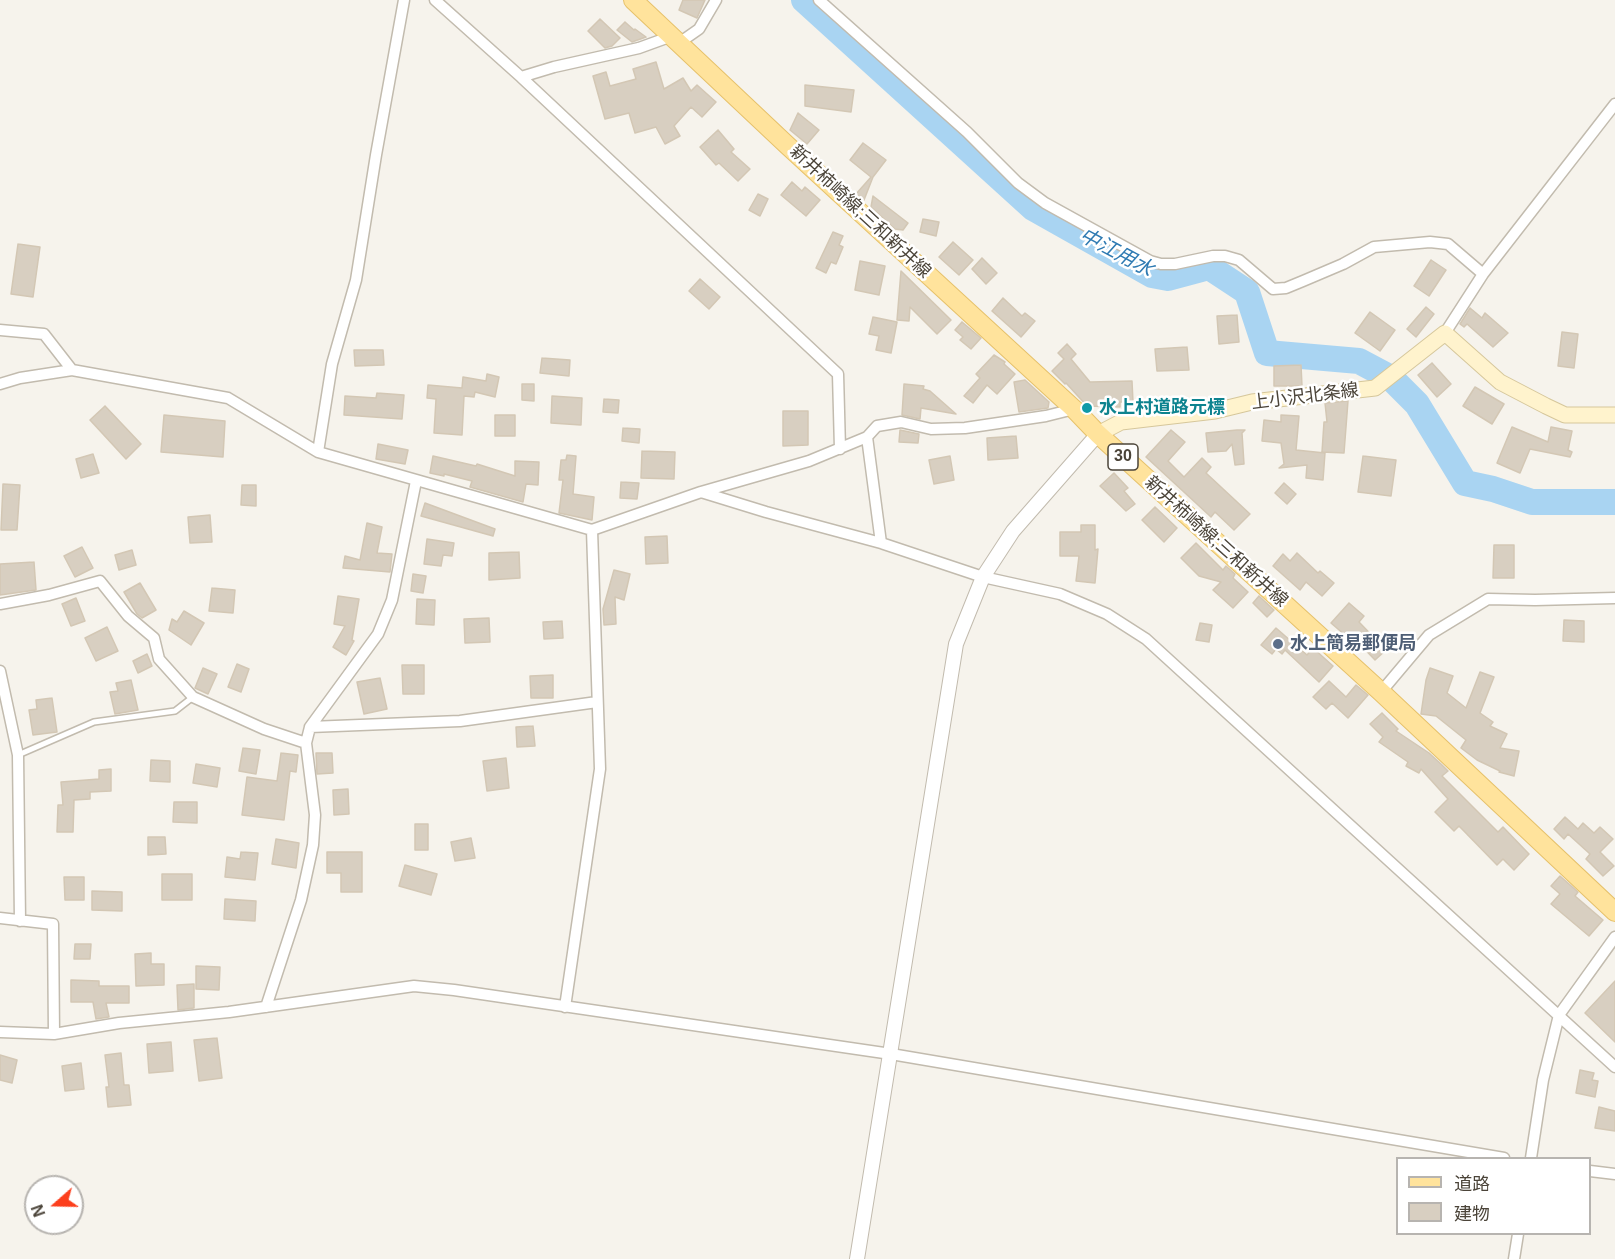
<!DOCTYPE html>
<html>
<head>
<meta charset="utf-8">
<style>
	body { margin:0 }
	#map { position:relative; width:1615px; height:1259px; overflow:hidden; background:#f6f3ec; font-family:Arial,"Noto Sans JP",sans-serif }
	canvas { display:block }
	.legend { position:absolute; left:1396px; top:1157px; width:195px; height:78px; box-sizing:border-box; background:#fff; border:2px solid #b7b4b0; margin:0; padding:8px 10px; list-style:none; font-size:18px; color:#4b4439 }
	.legend li { display:flex; align-items:center; gap:12px; height:30px }
	.legend b { width:30px; border:2px solid #b7b4b0 }
	.north { position:absolute; left:24px; top:1175px; width:60px; height:60px; box-sizing:border-box; background:#fff; border:2px solid #b7b4b0; border-radius:50%; rotate:250deg; font-size:16px; font-weight:700; line-height:24px; text-align:center; color:#4b4439 }
	.north::after { content:''; display:block; margin:auto; width:21px; height:27px; background:#fc3f1d; clip-path:polygon(50% 0,100% 100%,50% 72%,0 100%) }
</style>
</head>
<body>
<div id="map">
<canvas width="1615" height="1259"></canvas>
<ul class="legend">
<li><b style="height:8px;background:#ffe39c"></b>道路</li>
<li><b style="height:16px;background:#d8cfc1"></b>建物</li>
</ul>
<div class="north">N</div>
</div>
<script>
const g = document.querySelector('canvas').getContext('2d');
g.lineJoin = 'round';
function toPath(rows) {
  const path = new Path2D();
  for (const r of rows) {
    path.moveTo(r[0], r[1]);
    for (let i = 2; i < r.length; i += 2) path.lineTo(r[i], r[i + 1]);
  }
  return path;
}
function strokePath(path, color, width, dash) {
  g.strokeStyle = color;
  g.lineWidth = width;
  g.lineCap = dash ? 'butt' : 'round';
  g.setLineDash(dash || []);
  g.stroke(path);
}
function fill(path, color) {
  g.fillStyle = color;
  g.fill(path, 'evenodd');
}
function label(font, color, halo, rows, align = 'center') {
  g.font = font + ' Arial,"Noto Sans JP",sans-serif';
  g.lineWidth = 5;
  g.setLineDash([]);
  g.textBaseline = 'middle';
  g.strokeStyle = halo;
  g.fillStyle = color;
  for (const [text, x, y, turn = 0] of rows) {
    g.save();
    g.translate(x, y);
    g.rotate((+turn || 0) * Math.PI / 180);
    g.textAlign = isNaN(turn) ? turn : align;
    if (halo) g.strokeText(text, 0, 0);
    g.fillText(text, 0, 0);
    g.restore();
  }
}
const river = toPath([
	[804,0,1033,208,1152,275,1168,278,1209,267,1247,292,1267,353,1359,361,1391,378,1417,404,1465,483,1493,489,1532,502,1615,502]
]);
const building = toPath([
	[683,0,705,0,697,18,679,10,683,0],
	[600,19,620,38,612,46,605,48,588,31,600,19],
	[625,22,634,30,635,29,646,37,632,42,617,30,625,22],
	[656,62,664,89,683,78,691,91,697,85,716,102,702,117,691,107,674,126,680,136,665,144,656,127,635,133,629,113,605,119,593,76,606,72,610,86,636,79,633,69,656,62],
	[805,85,854,90,851,112,805,106,805,85],
	[798,113,819,130,807,144,790,130,798,113],
	[718,130,734,149,731,152,750,169,738,181,719,163,716,165,700,147,718,130],
	[863,143,886,160,873,177,864,200,856,194,871,177,850,160,863,143],
	[792,182,802,191,805,187,820,200,806,216,781,195,792,182],
	[758,194,768,199,760,216,749,210,758,194],
	[873,196,908,223,903,230,895,229,871,207,873,196],
	[923,219,939,222,936,236,920,232,923,219],
	[833,232,843,236,839,245,843,247,836,264,831,262,826,273,816,268,833,232],
	[953,242,973,260,959,275,939,257,953,242],
	[18,244,40,247,33,297,11,294,18,244],
	[982,258,997,273,986,284,972,269,982,258],
	[1431,260,1446,270,1429,296,1414,286,1431,260],
	[860,261,885,266,879,295,855,290,860,261],
	[901,271,951,320,937,334,910,307,909,321,897,320,901,271],
	[700,279,720,297,709,309,689,291,700,279],
	[1003,298,1022,316,1025,313,1035,321,1021,337,992,311,1003,298],
	[1426,307,1434,314,1416,337,1407,329,1426,307],
	[1470,308,1482,318,1485,313,1508,333,1493,347,1467,324,1464,327,1460,324,1470,308],
	[1370,312,1395,330,1380,351,1355,333,1370,312],
	[1237,315,1239,342,1219,344,1217,316,1237,315],
	[873,317,897,322,891,353,876,350,879,336,869,334,873,317],
	[962,322,981,338,971,349,960,340,963,337,955,330,962,322],
	[1562,332,1578,334,1574,368,1558,366,1562,332],
	[1067,344,1076,354,1071,359,1090,382,1132,381,1133,402,1120,402,1120,407,1087,406,1066,383,1065,384,1052,371,1064,359,1058,353,1067,344],
	[1187,347,1189,370,1157,371,1155,349,1187,347],
	[354,350,383,350,384,365,355,366,354,350],
	[994,355,1005,362,1004,364,1015,374,997,394,987,385,973,403,964,396,980,378,976,374,994,355],
	[542,358,570,360,569,376,540,373,542,358],
	[1432,363,1451,384,1437,397,1418,375,1432,363],
	[1301,365,1302,386,1274,386,1274,366,1301,365],
	[487,374,499,377,495,397,475,392,474,397,464,396,462,435,434,433,436,399,427,398,428,385,462,388,463,377,486,381,487,374],
	[1025,380,1049,402,1048,408,1019,412,1014,382,1025,380],
	[522,384,534,384,534,401,522,400,522,384],
	[904,384,924,386,923,389,930,391,956,414,921,408,920,419,902,415,904,384],
	[1475,387,1504,404,1492,424,1463,406,1475,387],
	[377,393,404,395,402,419,344,415,345,396,376,398,377,393],
	[552,396,582,398,581,425,551,423,552,396],
	[604,399,619,400,618,413,603,412,604,399],
	[1348,401,1344,453,1322,452,1324,422,1327,422,1325,403,1348,401],
	[105,406,141,444,126,459,90,420,105,406],
	[783,411,808,411,808,445,783,446,783,411],
	[164,415,225,421,223,457,161,452,164,415],
	[495,415,515,415,515,436,495,436,495,415],
	[1281,415,1299,416,1296,450,1325,453,1323,480,1306,478,1307,465,1279,468,1284,464,1281,443,1262,441,1264,420,1281,422,1281,415],
	[1512,427,1548,442,1551,427,1572,431,1568,450,1572,452,1570,457,1530,449,1520,473,1497,463,1512,427],
	[623,428,640,429,639,443,622,441,623,428],
	[900,430,919,434,918,443,899,442,900,430],
	[1171,430,1185,442,1168,461,1184,477,1202,458,1211,467,1206,473,1250,514,1234,530,1215,512,1211,517,1146,457,1171,430],
	[1237,430,1245,430,1242,433,1244,464,1235,465,1232,444,1226,451,1208,452,1206,433,1237,430],
	[1016,436,1018,458,988,460,987,438,1016,436],
	[378,444,408,450,405,464,376,459,378,444],
	[642,451,675,452,674,479,641,478,642,451],
	[93,454,99,473,81,478,76,459,93,454],
	[567,455,576,456,573,494,594,497,592,520,559,513,563,480,559,480,561,460,566,460,567,455],
	[433,456,476,466,477,464,515,476,515,461,539,462,538,485,526,484,523,502,470,487,472,481,444,474,444,476,430,473,433,456],
	[950,456,954,480,934,484,929,460,950,456],
	[1363,456,1396,460,1391,496,1358,492,1363,456],
	[1114,473,1128,488,1124,491,1135,504,1126,511,1100,486,1114,473],
	[621,482,639,483,637,499,620,498,621,482],
	[1284,483,1296,494,1287,504,1275,493,1284,483],
	[3,484,20,485,17,530,1,530,3,484],
	[242,485,256,485,256,506,241,505,242,485],
	[425,503,495,529,493,536,421,516,425,503],
	[1155,507,1177,528,1164,542,1142,520,1155,507],
	[210,515,212,542,190,543,188,517,210,515],
	[367,523,382,527,377,553,392,554,390,572,343,568,345,556,360,560,367,523],
	[1081,525,1095,525,1095,550,1098,549,1095,583,1076,581,1079,556,1060,556,1060,532,1081,532,1081,525],
	[667,536,668,563,646,564,645,537,667,536],
	[427,539,454,543,452,556,443,555,441,566,424,564,427,539],
	[1196,543,1223,570,1226,566,1235,574,1233,578,1248,592,1233,608,1213,590,1221,582,1199,576,1181,558,1196,543],
	[1494,545,1514,545,1514,578,1493,578,1494,545],
	[82,547,93,568,75,577,64,556,82,547],
	[132,550,136,565,119,570,115,555,132,550],
	[519,552,520,578,489,580,489,553,519,552],
	[1297,553,1318,573,1320,571,1334,583,1322,596,1306,582,1300,590,1273,566,1283,554,1290,561,1297,553],
	[34,562,36,590,0,595,0,564,34,562],
	[614,570,630,574,624,600,615,597,616,624,604,625,603,609,614,570],
	[413,574,426,576,423,593,411,591,413,574],
	[140,583,156,610,142,618,137,614,124,592,140,583],
	[212,588,235,590,233,613,209,611,212,588],
	[338,596,359,599,352,640,354,641,346,655,333,647,345,626,334,624,338,596],
	[1259,596,1274,610,1267,617,1253,603,1259,596],
	[76,598,85,621,71,626,62,604,76,598],
	[417,599,435,600,434,625,416,624,417,599],
	[1349,603,1364,616,1359,622,1386,650,1375,660,1349,633,1346,636,1331,623,1349,603],
	[184,611,204,623,191,645,169,630,172,619,177,622,184,611],
	[489,618,490,642,465,643,464,619,489,618],
	[1564,620,1584,621,1584,642,1563,641,1564,620],
	[562,621,563,638,544,639,543,622,562,621],
	[1200,623,1212,625,1209,642,1196,640,1200,623],
	[107,627,118,651,96,661,85,638,107,627],
	[1276,628,1307,655,1313,648,1333,666,1319,682,1285,650,1282,654,1276,649,1272,654,1261,645,1276,628],
	[147,654,152,666,138,673,133,661,147,654],
	[237,664,249,669,241,692,228,687,237,664],
	[402,665,424,665,424,694,403,694,402,665],
	[203,668,217,674,208,694,195,688,203,668],
	[1430,668,1453,676,1447,693,1466,708,1480,672,1494,677,1480,713,1493,722,1490,726,1507,734,1500,748,1519,751,1514,776,1499,772,1500,771,1477,760,1461,748,1466,740,1436,716,1421,714,1426,680,1430,668],
	[553,675,553,698,531,698,530,676,553,675],
	[380,678,387,709,364,714,357,682,380,678],
	[131,680,138,710,115,714,110,692,118,691,116,683,131,680],
	[1329,681,1346,697,1356,685,1368,695,1348,718,1332,703,1326,709,1313,697,1329,681],
	[52,698,57,732,33,735,29,710,37,709,36,700,52,698],
	[1382,713,1398,729,1396,731,1429,753,1441,764,1448,771,1442,776,1498,832,1503,827,1529,854,1514,870,1503,859,1497,865,1459,826,1454,831,1435,812,1448,799,1421,769,1419,773,1406,766,1408,762,1379,742,1383,737,1370,724,1382,713],
	[533,726,535,746,517,747,516,727,533,726],
	[243,748,260,750,256,774,239,771,243,748],
	[281,753,298,755,296,772,290,771,284,820,242,815,247,777,277,781,281,753],
	[316,753,332,753,333,773,317,774,316,753],
	[506,758,509,788,487,791,483,761,506,758],
	[151,760,170,761,170,782,150,781,151,760],
	[196,764,220,768,217,787,193,783,196,764],
	[111,769,111,791,90,792,90,799,74,800,73,832,57,832,58,805,63,805,61,782,99,779,99,770,111,769],
	[348,789,349,814,334,815,333,790,348,789],
	[174,802,197,802,197,823,173,822,174,802],
	[1565,817,1578,829,1583,823,1594,833,1600,827,1613,839,1600,852,1614,866,1603,876,1586,859,1590,854,1568,834,1564,839,1554,829,1565,817],
	[415,824,428,824,428,850,415,850,415,824],
	[148,837,165,837,166,854,148,855,148,837],
	[471,838,475,858,455,861,451,842,471,838],
	[276,839,299,843,296,868,272,864,276,839],
	[241,852,258,853,255,880,225,877,227,857,240,859,241,852],
	[327,852,362,852,362,892,341,892,341,873,327,873,327,852],
	[405,865,437,874,431,895,399,886,405,865],
	[162,874,192,874,192,900,162,900,162,874],
	[1560,876,1578,892,1575,896,1603,920,1589,936,1551,904,1560,894,1551,886,1560,876],
	[64,877,84,877,84,900,65,900,64,877],
	[92,891,122,892,122,911,92,910,92,891],
	[225,899,256,901,255,921,224,919,225,899],
	[75,944,91,944,90,959,74,959,75,944],
	[151,953,151,964,164,964,164,985,136,986,135,954,151,953],
	[196,966,220,967,219,990,196,989,196,966],
	[71,980,99,981,99,986,129,986,129,1003,106,1003,109,1017,96,1019,93,1002,71,1002,71,980],
	[1615,981,1615,1042,1585,1013,1615,981],
	[194,984,194,1008,178,1010,177,985,194,984],
	[217,1038,222,1078,199,1081,194,1040,217,1038],
	[171,1042,173,1071,149,1073,147,1044,171,1042],
	[121,1053,124,1085,129,1085,131,1105,108,1107,106,1087,109,1087,105,1055,121,1053],
	[0,1055,17,1060,12,1083,0,1080,0,1055],
	[81,1063,84,1089,65,1091,62,1066,81,1063],
	[1580,1070,1594,1073,1592,1080,1598,1081,1595,1097,1576,1093,1580,1070],
	[1599,1107,1615,1111,1615,1131,1595,1128,1599,1107]
]);
const service = toPath([
	[18,755,94,722,175,711,193,697]
]);
const minor = toPath([
	[435,0,521,77,838,374,840,449],
	[819,0,967,132,1018,183,1045,203,1150,261,1161,264,1175,264,1213,256,1225,256,1239,260,1273,289,1286,288,1303,281,1343,264,1374,247,1430,242,1448,244,1483,274],
	[679,43,699,29,716,0],
	[521,77,554,67,639,48,672,36],
	[0,330,44,334,72,370],
	[1445,333,1483,274,1615,104],
	[0,384,20,378,72,370,228,398,318,452,592,530,701,492,809,461,867,437,877,426,901,422,931,429,965,428,1046,416,1074,409],
	[867,437,881,543],
	[318,452,332,364,356,280,376,155,404,0],
	[701,492,766,512,881,543,983,577,1060,594,1107,614,1146,639,1615,1067],
	[0,604,49,595,100,581,128,616,154,638,159,659,193,697,264,729,306,743],
	[0,671,18,755,20,921],
	[1381,692,1429,635,1488,599,1535,600,1615,598],
	[310,727,460,721,597,702],
	[0,918,53,924,54,1034],
	[266,1007,301,900,313,845,315,815,306,743,310,727,378,634,392,600,416,481],
	[565,1007,600,769,592,530],
	[0,1032,54,1034,119,1023,229,1012,414,986,454,990,891,1054,1504,1158],
	[1531,1158,1543,1080,1559,1015,1615,937],
	[1590,1171,1615,1174],
	[1514,1259,1518,1234]
]);
const tertiary = toPath([
	[857,1259,956,644,983,577,1013,531,1098,434]
]);
const secondary = toPath([
	[1098,434,1121,422,1215,411,1252,402,1375,388,1445,333,1500,382,1546,406,1565,415,1615,415]
]);
const primary = toPath([
	[633,0,788,146,1074,409,1098,434,1381,692,1615,912]
]);
const markers = [
	[1087,408,6,"#0f9aa8"],
	[1278,644,6,"#5c6f8a"]
];
const shields = [
	[1123,457,30]
];
const shieldNames = [
	["30",1123,457]
];
const streetNames = [
	["新井柿崎線;三和新井線",860,212,43],
	["上小沢北条線",1305,397,-7],
	["新井柿崎線;三和新井線",1216,542,42]
];
const cultureNames = [
	["水上村道路元標",1099,408]
];
const serviceNames = [
	["水上簡易郵便局",1290,644]
];
const waterNames = [
	["中江用水",1116,253,28]
];
strokePath(river, '#a9d4f2', 26);
fill(building, '#d8cfc1');
strokePath(building, '#d3c7b4', 1.5);
strokePath(service, '#c2bbae', 8);
strokePath(minor, '#c2bbae', 13);
strokePath(tertiary, '#c2bbae', 16);
strokePath(secondary, '#d6c79b', 17);
strokePath(primary, '#e6c16a', 20);
strokePath(service, '#fff', 5);
strokePath(minor, '#fff', 10);
strokePath(tertiary, '#fff', 14);
strokePath(secondary, '#fff3cd', 15);
strokePath(primary, '#ffe39c', 18);
for (const [x, y, r, color] of markers) {
  const dot = new Path2D();
  dot.arc(x, y, r, 0, 2 * Math.PI);
  g.fillStyle = color;
  g.fill(dot);
  strokePath(dot, '#fff', 2);
}
for (const [x, y, w] of shields) {
  const box = new Path2D();
  box.roundRect(x - w / 2, y - 13, w, 26, 4.5);
  g.fillStyle = '#fff';
  g.fill(box);
  strokePath(box, '#4b4439', 1.5);
}
label('bold 16px', '#4b4439', null, shieldNames);
label('18px', '#4b4439', '#fff', streetNames);
label('bold 18px', '#0d838f', '#fff', cultureNames, 'left');
label('bold 18px', '#4e5e75', '#fff', serviceNames, 'left');
label('italic 20px', '#2e7ab2', '#fff', waterNames);
</script>
</body>
</html>
